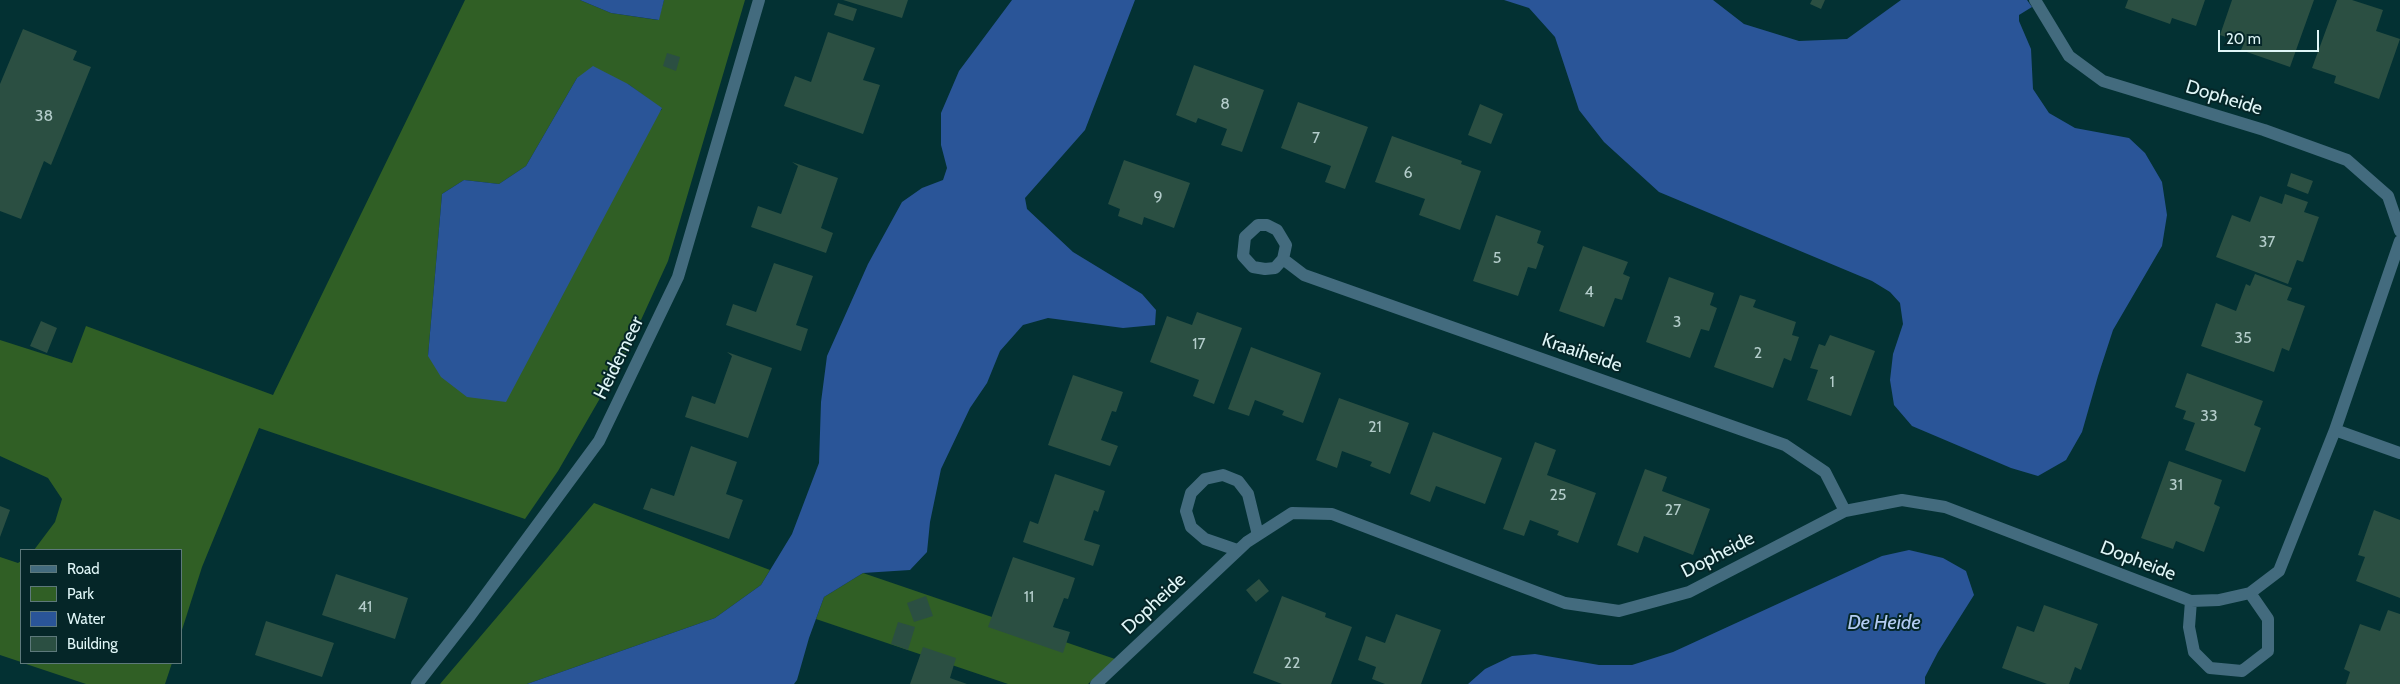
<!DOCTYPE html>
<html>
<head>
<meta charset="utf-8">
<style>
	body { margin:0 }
	#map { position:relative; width:2400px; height:684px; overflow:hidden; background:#033133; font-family:Cabin,sans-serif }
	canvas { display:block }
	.legend { position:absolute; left:20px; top:549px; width:162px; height:115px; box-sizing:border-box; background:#052628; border:1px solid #5d797b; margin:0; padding:6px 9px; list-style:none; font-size:15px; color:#e0f6f7 }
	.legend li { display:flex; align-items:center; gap:10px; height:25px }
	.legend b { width:25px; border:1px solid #5d797b }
	.scale { position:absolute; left:2218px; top:30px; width:101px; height:22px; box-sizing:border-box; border:2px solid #e0f6f7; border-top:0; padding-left:6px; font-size:15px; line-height:18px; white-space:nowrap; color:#e0f6f7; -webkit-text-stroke:4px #052628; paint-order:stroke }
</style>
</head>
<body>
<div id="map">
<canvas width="2400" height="684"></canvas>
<ul class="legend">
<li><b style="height:6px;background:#436b7e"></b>Road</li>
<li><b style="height:14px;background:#305f25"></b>Park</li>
<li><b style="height:14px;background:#2a5598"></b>Water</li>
<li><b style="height:14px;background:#2b4f42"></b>Building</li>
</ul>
<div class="scale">20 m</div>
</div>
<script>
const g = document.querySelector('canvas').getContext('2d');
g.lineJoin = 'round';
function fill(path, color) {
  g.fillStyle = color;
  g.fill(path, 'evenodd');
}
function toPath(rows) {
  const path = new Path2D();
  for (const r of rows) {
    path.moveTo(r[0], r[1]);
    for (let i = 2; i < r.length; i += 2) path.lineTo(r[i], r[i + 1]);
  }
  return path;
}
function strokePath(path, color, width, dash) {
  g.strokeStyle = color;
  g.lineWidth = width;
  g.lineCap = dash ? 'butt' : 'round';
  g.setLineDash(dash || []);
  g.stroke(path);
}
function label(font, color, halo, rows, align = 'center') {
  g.font = font + ' Cabin,sans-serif';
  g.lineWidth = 4;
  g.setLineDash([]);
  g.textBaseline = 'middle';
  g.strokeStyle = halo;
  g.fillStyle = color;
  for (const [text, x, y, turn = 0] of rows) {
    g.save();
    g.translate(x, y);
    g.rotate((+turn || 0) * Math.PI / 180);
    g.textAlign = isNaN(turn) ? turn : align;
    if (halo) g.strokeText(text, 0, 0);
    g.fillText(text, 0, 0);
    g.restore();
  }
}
const green = toPath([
	[465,0,580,0,611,13,658,20,664,0,745,0,668,261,625,355,558,471,525,519,259,428,202,567,181,633,181,550,34,550,55,522,62,499,48,478,0,456,0,340,72,363,86,326,273,395],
	[577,78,628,84,662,109,428,356,442,194,464,180,499,184,526,166],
	[594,503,770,570,761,585,715,618,527,684,440,684],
	[0,557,18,563,21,561,21,662,0,655],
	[863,573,1115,659,1088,684,1008,684,816,619,824,597],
	[23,663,172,663,165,684,86,684]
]);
const water = toPath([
	[580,0,664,0,659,20,611,13],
	[1012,0,1135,0,1085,130,1025,198,1027,209,1073,252,1142,294,1156,310,1155,325,1123,328,1048,318,1023,325,1000,351,987,383,970,408,941,469,930,522,927,552,910,570,863,573,824,597,809,638,797,680,794,684,527,684,715,618,761,585,792,534,819,463,821,402,827,356,868,264,902,202,922,188,943,180,947,168,941,145,941,113,959,71],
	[1504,0,1713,0,1744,24,1799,41,1847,39,1901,0,2027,0,2032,7,2019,15,2019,21,2031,49,2033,89,2049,113,2075,128,2129,138,2145,153,2162,182,2167,215,2162,246,2113,330,2098,376,2082,432,2066,460,2038,476,2011,468,1912,426,1894,405,1890,380,1893,354,1903,324,1900,303,1890,292,1872,281,1659,192,1604,142,1579,110,1555,37,1529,8],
	[593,66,628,84,662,108,506,402,467,397,441,377,428,356,442,194,464,180,499,184,526,166,577,78],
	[1909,550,1943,558,1966,571,1974,595,1938,652,1925,677,1925,684,1468,684,1485,669,1512,656,1535,654,1599,665,1632,665,1673,652,1882,556]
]);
const building = toPath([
	[843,0,908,0,902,18],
	[1812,0,1825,0,1821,9,1810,4],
	[2128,0,2205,0,2196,26,2172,18,2170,24,2125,8],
	[2232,0,2314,0,2290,67,2241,50,2244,43,2220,35],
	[2337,0,2352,0,2383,10,2376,31,2400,39,2379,99,2334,83,2336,76,2312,68],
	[838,3,857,9,853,21,834,15],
	[23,29,77,51,73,60,91,67,51,165,44,161,21,219,0,211,0,84],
	[828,32,875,48,863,80,880,85,863,134,784,106,795,76,811,82],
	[667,53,680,57,676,71,663,66],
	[1194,65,1264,90,1242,152,1221,145,1227,129,1198,118,1196,123,1176,115],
	[1298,102,1368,127,1345,189,1325,182,1331,166,1281,148],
	[1480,104,1503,114,1491,144,1468,135],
	[1392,136,1462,161,1461,164,1481,171,1460,230,1419,215,1425,199,1375,182],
	[1124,160,1190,183,1174,228,1144,217,1142,225,1118,216,1120,209,1108,204],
	[792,162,838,178,821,228,833,233,826,253,751,227,758,206,781,214,798,166],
	[2291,173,2313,181,2308,194,2287,186],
	[2285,194,2308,202,2304,212,2319,217,2303,262,2297,260,2288,284,2216,257,2232,215,2250,222,2260,196,2282,204],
	[1496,215,1541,231,1537,243,1544,246,1536,269,1528,267,1518,296,1473,281],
	[1583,246,1628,262,1623,274,1630,277,1622,300,1615,298,1604,327,1559,311],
	[774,263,813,276,796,325,808,329,801,351,726,325,733,304,756,312],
	[2255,274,2292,288,2287,300,2305,306,2289,351,2282,348,2274,372,2201,346,2216,303,2236,311,2246,284,2250,286],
	[1669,277,1714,293,1710,305,1717,308,1709,331,1701,329,1690,358,1646,342],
	[1740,295,1756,300,1753,307,1796,322,1792,335,1799,337,1791,361,1784,358,1773,388,1714,367],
	[1197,312,1242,328,1214,404,1193,396,1199,380,1150,362,1167,316,1192,325],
	[41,321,57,328,47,353,30,346],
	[1830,335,1875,351,1851,416,1807,400,1818,370,1810,368,1819,344,1825,346],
	[1251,347,1321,373,1303,423,1282,415,1284,411,1255,400,1249,416,1228,409],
	[727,352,772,368,748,438,685,417,692,396,715,404,732,356],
	[2187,373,2263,401,2254,425,2261,428,2245,472,2185,450,2195,423,2183,419,2186,411,2175,407],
	[1073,375,1123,392,1116,412,1112,411,1101,440,1118,446,1110,466,1048,445],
	[1339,398,1409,423,1390,474,1370,466,1372,462,1342,451,1337,468,1316,460],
	[1433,432,1502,458,1485,504,1436,486,1430,502,1410,494],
	[1535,442,1556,450,1547,475,1596,493,1578,543,1557,535,1559,531,1530,520,1524,536,1503,529],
	[691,446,737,462,726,494,743,500,729,539,643,509,651,488,674,496],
	[2169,461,2222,480,2214,504,2220,507,2204,552,2176,541,2173,549,2141,538],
	[1645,469,1667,477,1662,491,1710,509,1693,555,1644,536,1638,553,1617,545],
	[1055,474,1105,491,1098,512,1094,510,1084,540,1100,545,1093,566,1023,542,1030,521,1038,524],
	[0,506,10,510,0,537],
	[2374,510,2400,520,2400,598,2356,581,2365,557,2358,555],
	[1013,557,1075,578,1068,599,1064,598,1053,627,1070,632,1063,653,988,627],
	[336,574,408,598,395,639,322,615],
	[1259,579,1269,591,1256,602,1246,590],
	[926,596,933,616,914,622,907,603],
	[1282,596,1326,613,1325,617,1352,627,1331,684,1282,684,1253,673],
	[2044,605,2098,624,2081,670,2075,667,2069,684,2047,684,2002,668,2017,626,2034,632],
	[2388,610,2400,614,2400,684,2346,684,2350,672,2344,669,2360,624,2380,631],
	[1396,614,1441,630,1421,684,1385,684,1372,679,1376,667,1358,660,1366,636,1385,643],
	[266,621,334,643,322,677,255,655],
	[898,622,915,627,908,650,891,644],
	[923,647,956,658,950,678,967,684,910,684]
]);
const minor = toPath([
	[2035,0,2069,56,2103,81,2264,130,2347,160,2388,196,2400,231],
	[1283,259,1286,245,1277,230,1267,225,1258,225,1245,237,1243,256,1253,267,1265,269,1275,268,1283,259,1304,275,1785,445,1825,472,1845,511],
	[2335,430,2400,453],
	[1237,550,1205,539,1191,527,1186,511,1191,493,1205,479,1223,475,1238,481,1248,494,1258,535],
	[2191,601,2189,627,2194,652,2210,668,2242,671,2268,651,2268,619,2250,593],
	[417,684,470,616,599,441,678,277,759,0],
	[1096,684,1247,542,1292,513,1332,514,1565,603,1619,611,1689,592,1845,511,1902,500,1945,507,2191,601,2219,600,2250,593,2279,571,2335,430,2400,241]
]);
const numberNames = [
	["8",1225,104],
	["38",44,116],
	["7",1316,138],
	["6",1408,173],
	["9",1158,197],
	["37",2267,242],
	["5",1497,258],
	["4",1589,292],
	["3",1677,322],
	["35",2243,338],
	["17",1199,344],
	["2",1758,353],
	["1",1832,382],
	["33",2209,416],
	["21",1375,427],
	["31",2176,485],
	["25",1558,495],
	["27",1673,510],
	["11",1029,597],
	["41",365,607],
	["22",1292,663]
];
const streetNames = [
	["Dopheide",2224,98,17],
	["Kraaiheide",1582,353,19],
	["Heidemeer",619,358,-64],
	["Dopheide",1718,555,-27],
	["Dopheide",2138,561,21],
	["Dopheide",1154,604,-43]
];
const waterNames = [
	["De Heide",1884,623]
];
fill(green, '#305f25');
fill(water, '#2a5598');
fill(building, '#2b4f42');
strokePath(minor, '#436b7e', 12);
label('16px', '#b3ccca', null, numberNames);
label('19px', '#e0f6f7', '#052628', streetNames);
label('italic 20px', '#b4ccf2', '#052628', waterNames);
</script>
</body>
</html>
